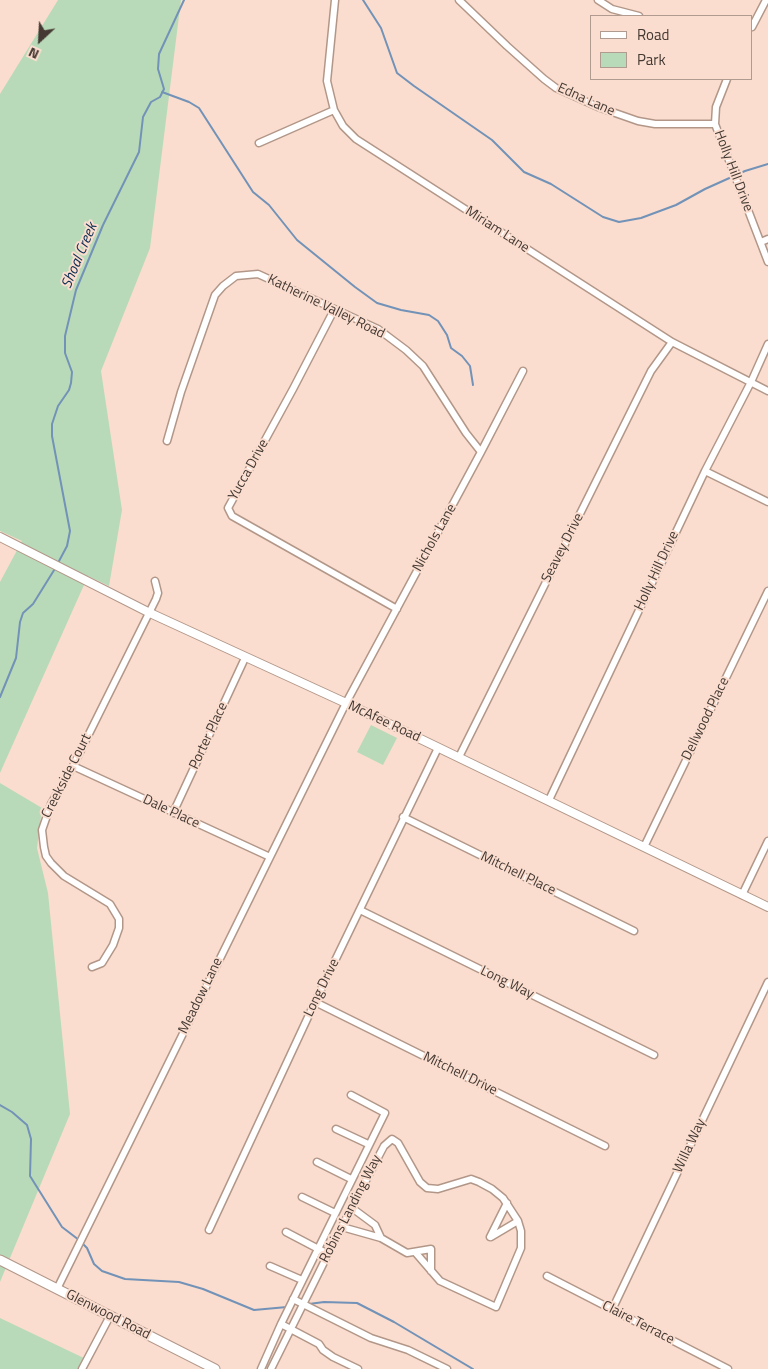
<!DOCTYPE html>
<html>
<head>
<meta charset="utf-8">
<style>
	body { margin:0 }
	#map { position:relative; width:768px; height:1369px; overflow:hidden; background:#faddce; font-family:"Titillium Web",sans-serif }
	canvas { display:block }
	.legend { position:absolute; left:590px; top:15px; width:162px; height:65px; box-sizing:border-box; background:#faddce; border:1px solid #b19b90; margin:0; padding:6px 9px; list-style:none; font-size:15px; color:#443933 }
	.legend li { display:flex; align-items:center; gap:10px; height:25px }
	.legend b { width:25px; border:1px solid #b19b90 }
	.north { position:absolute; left:15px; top:15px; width:50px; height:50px; -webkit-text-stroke:4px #faddce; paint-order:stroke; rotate:205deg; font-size:14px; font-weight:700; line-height:20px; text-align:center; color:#443933 }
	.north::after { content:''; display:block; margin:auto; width:18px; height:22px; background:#443933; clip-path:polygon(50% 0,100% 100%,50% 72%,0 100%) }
</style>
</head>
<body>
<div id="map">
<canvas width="768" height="1369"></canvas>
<ul class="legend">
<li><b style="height:6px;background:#fff"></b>Road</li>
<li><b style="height:14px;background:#b9dab8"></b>Park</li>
</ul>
<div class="north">N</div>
</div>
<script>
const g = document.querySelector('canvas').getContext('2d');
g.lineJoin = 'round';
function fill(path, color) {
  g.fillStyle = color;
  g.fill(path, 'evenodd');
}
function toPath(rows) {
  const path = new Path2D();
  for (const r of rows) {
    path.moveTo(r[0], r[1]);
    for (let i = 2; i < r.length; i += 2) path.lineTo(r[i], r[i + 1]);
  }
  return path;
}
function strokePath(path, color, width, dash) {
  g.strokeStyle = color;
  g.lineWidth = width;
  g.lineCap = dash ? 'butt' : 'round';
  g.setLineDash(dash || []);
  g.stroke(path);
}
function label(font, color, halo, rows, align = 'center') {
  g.font = font + ' "Titillium Web",sans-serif';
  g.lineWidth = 4;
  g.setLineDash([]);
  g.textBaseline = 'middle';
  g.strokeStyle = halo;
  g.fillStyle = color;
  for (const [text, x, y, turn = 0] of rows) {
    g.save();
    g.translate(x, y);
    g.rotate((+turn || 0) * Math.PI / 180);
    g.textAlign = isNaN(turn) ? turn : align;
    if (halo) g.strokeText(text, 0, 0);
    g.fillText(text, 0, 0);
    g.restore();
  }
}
const green = toPath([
	[58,0,181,0,150,248,101,371,122,510,109,586,88,576,0,773,0,582,22,541,0,531,0,94],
	[371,725,397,738,383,765,357,752],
	[0,783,42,808,37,848,48,893,70,1114,0,1282],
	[0,1318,88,1360,83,1369,0,1369]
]);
const stream = toPath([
	[363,0,381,28,397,73,414,86,492,140,524,172,551,184,603,217,619,222,641,218,676,205,705,189,745,171,768,164],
	[162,92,189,102,199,108,253,192,269,205,297,240,355,287,377,303,401,310,429,315,438,321,447,335,451,348,462,356,470,366,473,385],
	[58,563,67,546,70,531,52,436,52,424,58,406,69,390,71,383,72,372,65,353,65,336,76,290,103,225,139,152,143,117,151,102,160,97,164,89,158,69,159,54,184,0],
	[0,697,16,658,20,622,23,613,33,604,56,567],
	[0,1105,12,1112,27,1125,31,1139,30,1176,62,1227,79,1240],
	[82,1243,87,1248,94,1264,102,1271,125,1279,179,1282,203,1289,254,1310,287,1307],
	[309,1304,324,1302,357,1303,394,1322,473,1369]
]);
const minor = toPath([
	[335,0,327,81,334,110,343,126,356,139,672,342,768,391],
	[459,0,507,46,544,79,556,88,598,107,638,121,655,124,715,124],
	[598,0,612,9,639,16],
	[752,27,766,0],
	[727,79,716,107,715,124,768,262],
	[259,143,334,110],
	[761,242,768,239],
	[334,310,293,389,228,508,232,516,397,609],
	[167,441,181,392,215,295,223,286,236,276,258,274,378,329,406,350,423,366,466,433,481,452],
	[705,471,768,502],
	[459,757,651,371,672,342],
	[73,766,270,857],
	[549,800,705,471,751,382,768,344],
	[173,813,245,658],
	[403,817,634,931],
	[644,847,768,591],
	[742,895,768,841],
	[360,910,654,1055],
	[92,967,102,963,113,945,119,928,119,919,110,904,64,876,51,863,46,856,44,847,42,830,51,804,73,766,156,599,158,593,155,581],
	[315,1002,605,1146],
	[336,1129,368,1144],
	[317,1162,351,1179],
	[302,1197,335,1213],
	[352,1208,375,1225,381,1238],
	[342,1227,381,1238,407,1253,431,1249,431,1271],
	[209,1230,315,1002,438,748],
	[286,1232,328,1254],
	[490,1237,507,1203],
	[491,1237,518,1221],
	[270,1266,302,1280],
	[547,1276,728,1369],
	[57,1289,346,703,481,452,523,371],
	[293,1299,371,1338,408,1350,447,1369],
	[612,1310,768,982],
	[281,1324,319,1344,323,1350,333,1357,358,1369],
	[82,1369,110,1316],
	[261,1369,281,1324,385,1113,351,1095],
	[271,1369,338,1234,384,1146,392,1139,398,1143,420,1182,427,1188,438,1189,471,1179,479,1182,492,1189,503,1198,518,1221,521,1231,521,1248,496,1307,440,1281,415,1252]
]);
const tertiary = toPath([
	[0,537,150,613,346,703,768,907]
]);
const secondary = toPath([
	[0,1260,215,1369]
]);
const streetNames = [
	["Edna Lane",586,100,24],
	["Holly Hill Drive",733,171,69],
	["Miriam Lane",497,230,33],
	["Katherine Valley Road",326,307,26],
	["Yucca Drive",249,470,-61],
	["Nichols Lane",435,538,-61],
	["Seavey Drive",563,548,-63],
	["Holly Hill Drive",657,571,-65],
	["Dellwood Place",706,719,-64],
	["McAfee Road",384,722,25],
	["Porter Place",209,736,-65],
	["Creekside Court",67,776,-63],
	["Dale Place",171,812,25],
	["Mitchell Place",518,874,26],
	["Long Way",507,983,26],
	["Long Drive",322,988,-64],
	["Meadow Lane",201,996,-64],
	["Mitchell Drive",460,1074,26],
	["Willa Way",690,1146,-65],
	["Robins Landing Way",351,1209,-63],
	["Glenwood Road",108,1315,27],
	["Claire Terrace",638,1323,27]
];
const waterNames = [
	["Shoal Creek",80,256,-67]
];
fill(green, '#b9dab8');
strokePath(stream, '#7292b8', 2);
strokePath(minor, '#b29789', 9);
strokePath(tertiary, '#b29789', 10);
strokePath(secondary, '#b29789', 11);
strokePath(minor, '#fff', 6);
strokePath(tertiary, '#fff', 8);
strokePath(secondary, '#fff', 9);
label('14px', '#443933', '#faddce', streetNames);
label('italic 15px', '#082b50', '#faddce', waterNames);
</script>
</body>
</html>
